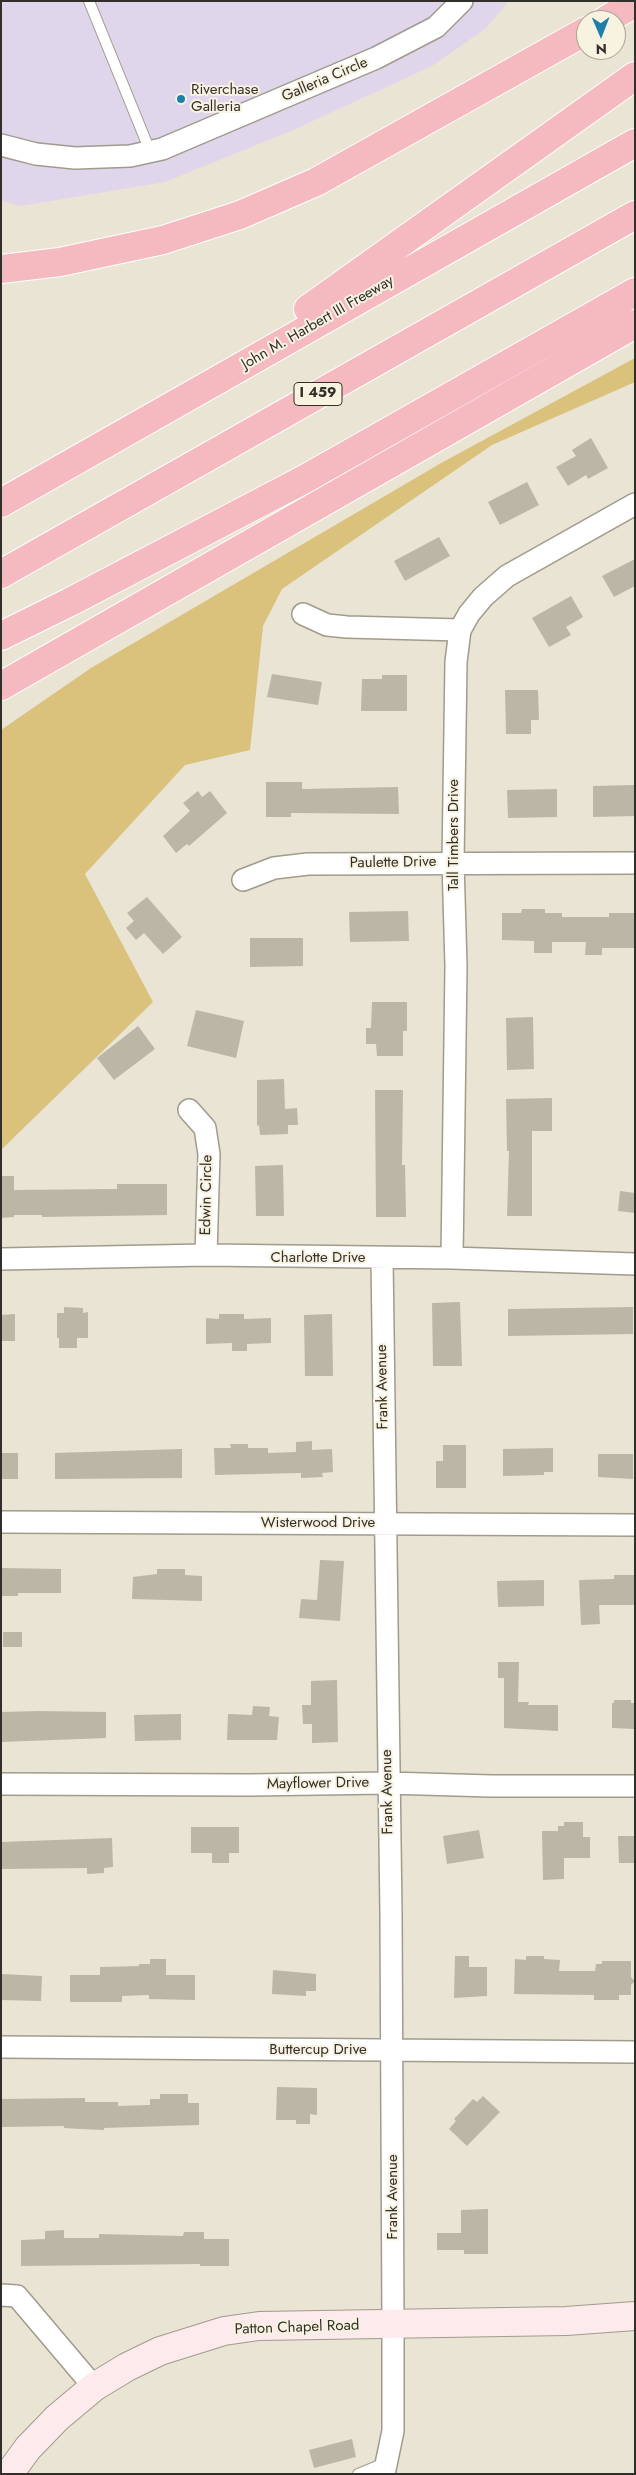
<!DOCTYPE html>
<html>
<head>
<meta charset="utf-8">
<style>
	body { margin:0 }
	#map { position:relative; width:636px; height:2475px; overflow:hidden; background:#eae4d4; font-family:Jost,sans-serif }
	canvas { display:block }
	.frame { position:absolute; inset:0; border:2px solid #312f29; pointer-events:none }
	.north { position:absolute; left:576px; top:10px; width:50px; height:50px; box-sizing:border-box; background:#f8f2e1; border:1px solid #a8a497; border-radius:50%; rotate:179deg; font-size:14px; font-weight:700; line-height:20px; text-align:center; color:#312f29 }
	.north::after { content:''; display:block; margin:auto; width:18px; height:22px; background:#1e7eaa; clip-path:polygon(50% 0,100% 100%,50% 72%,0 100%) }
</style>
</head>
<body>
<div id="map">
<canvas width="636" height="2475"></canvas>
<div class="frame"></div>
<div class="north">N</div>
</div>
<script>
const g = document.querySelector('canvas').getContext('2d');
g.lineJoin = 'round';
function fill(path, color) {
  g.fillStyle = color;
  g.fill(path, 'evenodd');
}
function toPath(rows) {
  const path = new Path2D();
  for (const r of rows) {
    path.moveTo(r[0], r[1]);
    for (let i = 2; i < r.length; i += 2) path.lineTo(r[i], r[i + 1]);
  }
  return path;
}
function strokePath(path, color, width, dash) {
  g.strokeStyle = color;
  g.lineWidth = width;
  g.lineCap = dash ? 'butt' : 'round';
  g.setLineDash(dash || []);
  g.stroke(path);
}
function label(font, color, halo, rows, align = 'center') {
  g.font = font + ' Jost,sans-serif';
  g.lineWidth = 4;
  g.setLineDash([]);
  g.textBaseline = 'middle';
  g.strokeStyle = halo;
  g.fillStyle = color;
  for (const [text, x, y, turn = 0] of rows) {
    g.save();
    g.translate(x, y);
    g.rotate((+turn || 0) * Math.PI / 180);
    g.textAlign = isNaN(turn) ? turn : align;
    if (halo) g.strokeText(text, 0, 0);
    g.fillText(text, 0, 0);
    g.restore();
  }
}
const commercial = toPath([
	[1,1,509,1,485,29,432,66,291,131,165,182,21,206,1,201]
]);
const green = toPath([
	[635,358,635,382,492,445,282,589,263,626,250,750,185,765,85,874,153,1002,1,1150,1,730,91,668,443,462]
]);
const building = toPath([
	[591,438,608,468,588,479,586,475,568,486,556,467,576,456,572,450],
	[527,482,539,505,500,525,488,502],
	[439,537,450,556,405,581,394,561],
	[635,559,635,586,614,597,602,576],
	[571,596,583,617,566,627,571,635,549,647,532,618],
	[272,674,322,682,318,705,267,697],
	[382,675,407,675,407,711,361,711,362,679,382,679],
	[505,690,538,690,539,720,531,720,531,734,506,734],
	[266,782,302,782,302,789,398,787,399,814,291,813,291,817,266,817],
	[635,785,635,816,593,817,593,786],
	[557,789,557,817,508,818,507,790],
	[198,791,202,797,210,791,227,813,189,846,187,844,176,853,163,836,190,811,183,803],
	[147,897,182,937,163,954,144,933,136,940,126,928,134,921,127,913],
	[522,909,545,909,545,913,562,913,562,917,609,917,609,913,635,913,635,948,602,948,602,955,585,955,586,942,552,942,552,953,534,953,534,941,502,940,502,913,521,913],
	[408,911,409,941,350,942,349,912],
	[250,938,303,938,303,966,250,967],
	[372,1002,407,1002,407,1031,403,1031,403,1056,377,1056,376,1044,366,1044,366,1028,371,1028],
	[196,1010,244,1021,236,1058,187,1046],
	[533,1017,534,1069,507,1070,506,1018],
	[138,1026,155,1049,114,1080,97,1058],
	[284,1079,285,1109,297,1108,298,1125,288,1125,288,1134,260,1135,259,1125,257,1126,257,1080],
	[375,1090,403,1090,402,1165,405,1165,406,1217,376,1217],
	[552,1098,552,1131,532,1131,532,1216,507,1216,509,1151,507,1151,506,1099],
	[283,1165,284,1216,256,1216,255,1166],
	[1,1176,14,1176,14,1190,117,1189,117,1184,167,1184,167,1215,42,1217,42,1215,14,1215,14,1217,1,1218],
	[620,1191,635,1193,635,1213,618,1211],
	[460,1302,462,1366,433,1366,432,1303],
	[64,1307,83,1308,83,1313,88,1312,88,1338,77,1338,77,1348,59,1348,59,1338,57,1338,57,1313,64,1313],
	[633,1307,633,1334,508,1336,508,1309],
	[15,1314,15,1341,1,1341,1,1315],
	[219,1314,244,1314,244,1319,271,1318,271,1343,247,1344,247,1351,232,1351,232,1343,206,1344,206,1318,219,1319],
	[332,1314,333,1376,305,1376,304,1315],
	[312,1441,312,1450,332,1449,333,1472,322,1473,323,1477,301,1478,301,1473,215,1475,214,1448,231,1448,230,1444,248,1444,248,1448,268,1448,268,1453,296,1452,296,1442],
	[443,1445,466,1445,466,1488,436,1488,436,1461,443,1461],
	[553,1448,553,1472,544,1472,544,1475,503,1476,503,1449],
	[182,1449,182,1478,55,1479,55,1453],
	[1,1453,18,1453,18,1479,1,1479],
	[598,1454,633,1454,633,1479,598,1477],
	[320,1560,344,1561,340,1621,299,1618,301,1599,317,1600],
	[1,1568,61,1569,61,1593,18,1593,18,1596,1,1596],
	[157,1569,185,1569,185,1575,202,1576,202,1601,132,1599,133,1577,157,1574],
	[614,1575,635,1575,635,1605,599,1605,600,1624,581,1625,579,1580,614,1579],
	[544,1580,544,1606,498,1607,497,1581],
	[3,1632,22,1632,22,1647,3,1647],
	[498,1662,519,1662,518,1702,529,1702,528,1705,558,1705,558,1731,504,1728,504,1678,498,1678],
	[337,1680,338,1742,312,1743,312,1724,303,1724,302,1705,311,1705,311,1681],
	[614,1700,631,1700,631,1703,635,1703,635,1729,612,1728,612,1703,614,1703],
	[253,1706,270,1707,269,1716,279,1717,277,1740,227,1740,228,1714,252,1715],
	[39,1711,106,1712,106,1738,1,1742,1,1712],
	[181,1714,181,1740,135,1741,134,1715],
	[564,1822,583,1822,583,1837,590,1837,590,1858,564,1858,564,1879,543,1880,542,1831,558,1831,558,1826,564,1826],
	[191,1827,239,1827,239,1853,229,1853,229,1863,212,1863,212,1853,191,1853],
	[479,1830,484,1858,447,1864,443,1836],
	[618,1836,635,1836,635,1863,619,1863],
	[112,1838,113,1867,104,1868,104,1873,87,1874,87,1868,1,1869,1,1842],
	[455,1956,469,1956,469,1967,487,1967,487,1996,454,1998],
	[526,1956,544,1956,544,1959,560,1960,559,1971,595,1971,596,1964,602,1964,602,1961,631,1961,631,1977,635,1981,631,1985,631,1995,619,1995,619,2000,594,2000,594,1995,514,1994,515,1959,526,1960],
	[150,1959,166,1959,166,1975,195,1975,195,2000,149,1999,149,1995,122,1996,122,2002,70,2002,70,1975,100,1975,100,1967,139,1966,139,1964,150,1964],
	[273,1970,316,1974,316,1991,306,1991,306,1996,272,1994],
	[1,1974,42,1976,41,2001,1,2000],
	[277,2087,317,2088,317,2115,310,2114,310,2124,296,2124,296,2120,276,2120],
	[160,2094,188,2094,188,2103,199,2103,199,2125,104,2128,104,2130,80,2129,64,2128,64,2126,1,2127,1,2099,85,2098,85,2102,118,2102,118,2106,150,2105,150,2099,160,2099],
	[483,2096,500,2112,467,2146,449,2129,456,2121,454,2119,473,2099,477,2102],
	[488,2209,488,2254,464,2254,464,2250,437,2250,437,2233,461,2233,461,2210],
	[64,2230,64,2238,99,2238,99,2234,183,2236,184,2232,204,2232,204,2239,229,2239,229,2266,200,2266,200,2264,21,2266,21,2240,45,2239,45,2231],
	[352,2439,356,2457,314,2468,309,2450]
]);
const lane = toPath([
	[89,1,150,151],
	[358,2474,387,2462]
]);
const street = toPath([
	[1,145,36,154,75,158,130,156,162,149,376,58,436,27,462,1],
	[303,614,327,625,347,627,460,630],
	[243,880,274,868,308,864,635,863],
	[189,1110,205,1128,209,1154,206,1255],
	[382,1258,391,1914,393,2325,393,2431,384,2474],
	[452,1258,456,966,453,862,456,662,460,630,469,614,483,597,507,576,635,504],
	[1,1259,206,1255,452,1258,635,1264],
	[1,1522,635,1525],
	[1,1784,249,1785,388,1783,491,1786,635,1786],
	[1,2047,635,2052],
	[1,2295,17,2296,94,2387]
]);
const secondary = toPath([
	[9,2474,28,2448,57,2418,94,2387,127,2367,160,2351,224,2331,259,2326,566,2321,635,2316]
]);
const highway = toPath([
	[606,20,635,3],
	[1,269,60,262,163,240,240,215,316,182,586,31],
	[308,309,635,76],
	[1,503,635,143],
	[1,574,635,215],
	[1,636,70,602,303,480,635,292],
	[1,686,635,324]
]);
const markers = [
	[181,99,5,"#1e7eaa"]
];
const shields = [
	[318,394,48]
];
const shieldNames = [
	["I 459",318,394]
];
const streetNames = [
	["Galleria Circle",325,80,-23],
	["John M. Harbert III Freeway",318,323,-30],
	["Tall Timbers Drive",454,835,-90],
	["Paulette Drive",393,863,-1],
	["Edwin Circle",207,1195,-89],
	["Charlotte Drive",318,1258],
	["Frank Avenue",383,1387,-91],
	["Wisterwood Drive",318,1523],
	["Mayflower Drive",318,1784,-1],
	["Frank Avenue",388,1792,-91],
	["Buttercup Drive",318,2050],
	["Frank Avenue",393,2197,-90],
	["Patton Chapel Road",297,2328,-2]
];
const poiNames = [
	["Riverchase",191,90],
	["Galleria",191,107]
];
fill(commercial, '#dfd6eb');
fill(green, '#dac17c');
fill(building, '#bcb6a6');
strokePath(lane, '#a19b8c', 12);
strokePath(street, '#a19b8c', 24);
strokePath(secondary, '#a19b8c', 30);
strokePath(highway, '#fff', 30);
strokePath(lane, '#fff', 10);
strokePath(street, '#fff', 21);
strokePath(secondary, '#fceaec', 28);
strokePath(highway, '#f4babf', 28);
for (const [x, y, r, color] of markers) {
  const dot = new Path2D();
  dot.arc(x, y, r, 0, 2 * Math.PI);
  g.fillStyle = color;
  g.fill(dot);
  strokePath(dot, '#f8f2e1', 2);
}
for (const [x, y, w] of shields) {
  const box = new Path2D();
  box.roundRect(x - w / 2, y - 11.5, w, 23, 4);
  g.fillStyle = '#f8f2e1';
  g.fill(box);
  strokePath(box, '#312f29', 1);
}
label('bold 14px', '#312f29', null, shieldNames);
label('15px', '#312f29', '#f8f2e1', streetNames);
label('15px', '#312f29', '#f8f2e1', poiNames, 'left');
</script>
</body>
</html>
